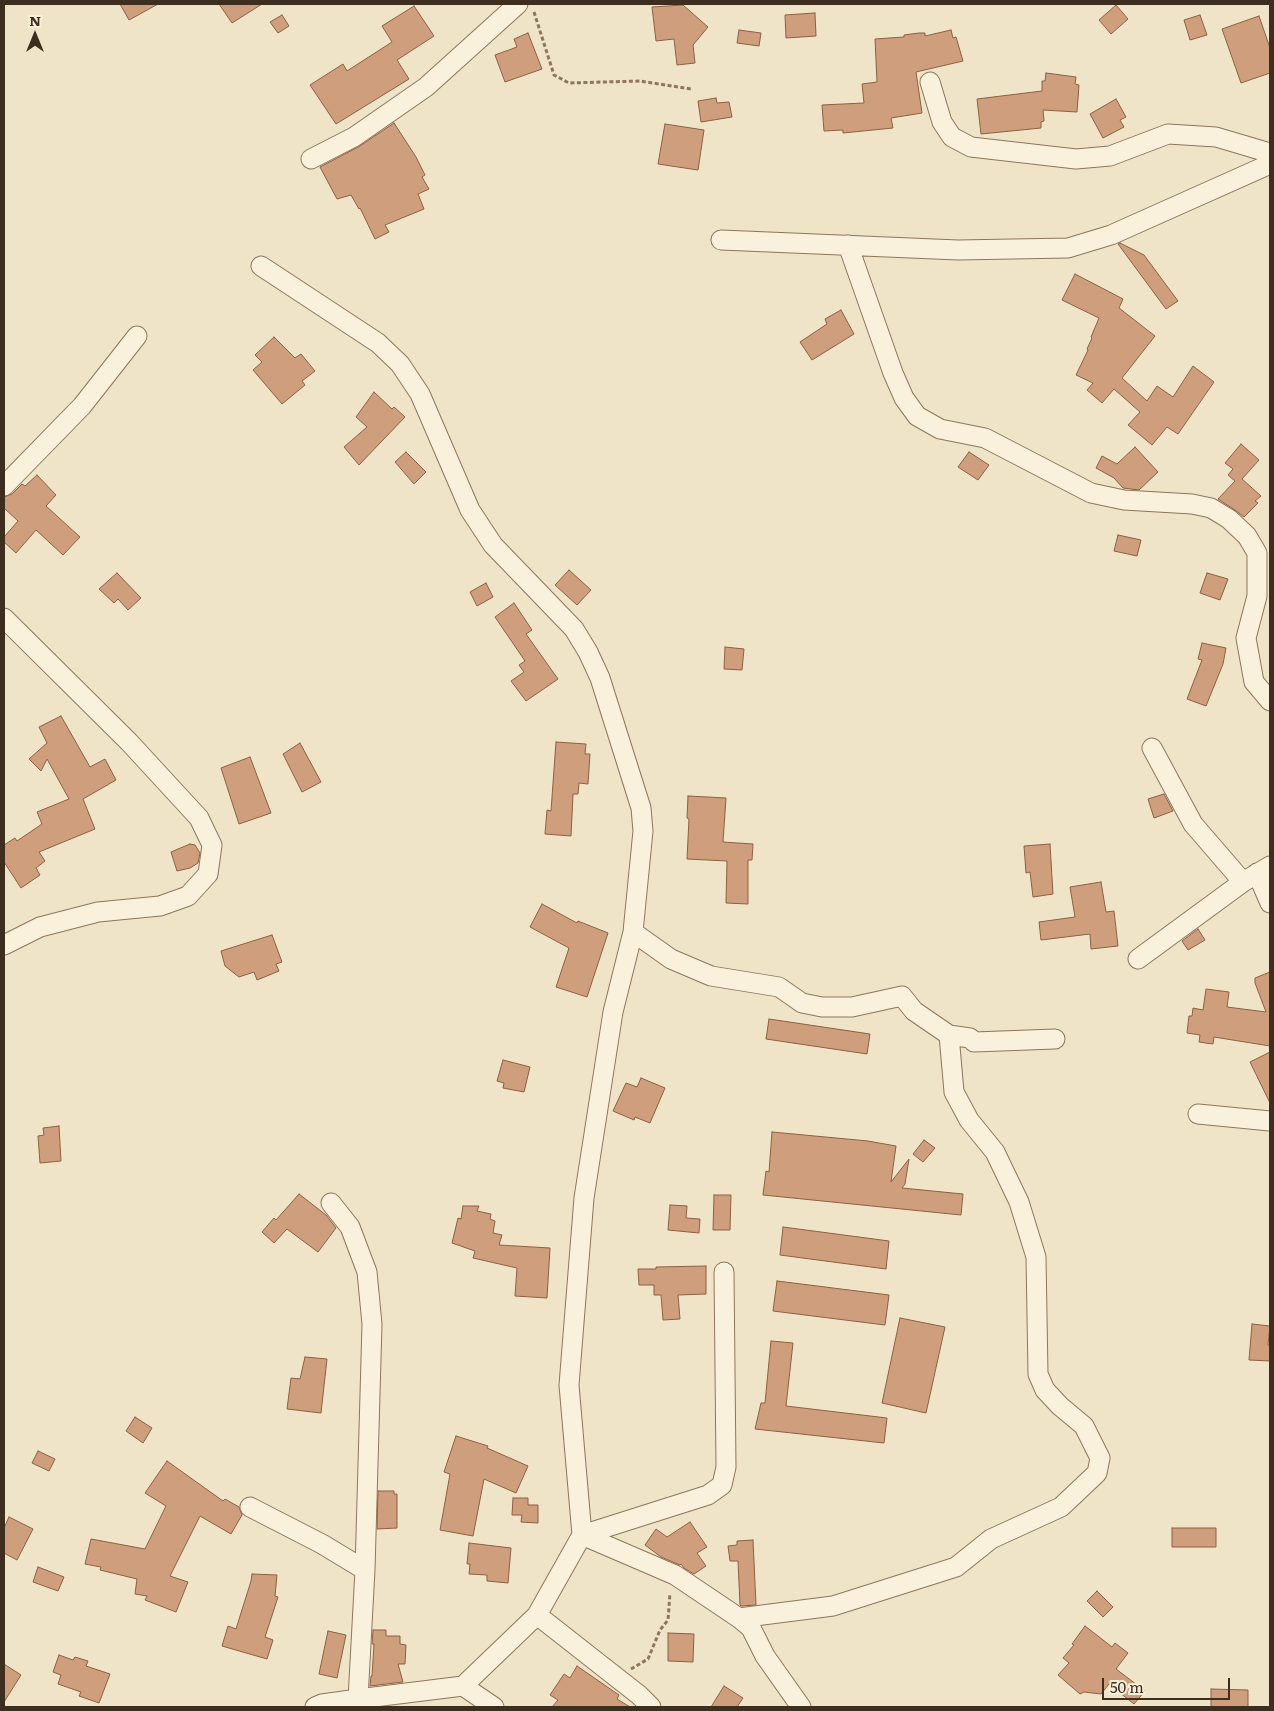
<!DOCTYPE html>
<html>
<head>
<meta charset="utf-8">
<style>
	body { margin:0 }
	#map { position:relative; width:1274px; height:1711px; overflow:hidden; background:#f0e4c8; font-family:Literata,serif }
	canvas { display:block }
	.frame { position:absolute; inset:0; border:5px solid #3d2e20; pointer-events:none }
	.north { position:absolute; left:10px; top:10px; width:50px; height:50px; -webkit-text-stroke:4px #f7eed8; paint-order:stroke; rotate:0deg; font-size:14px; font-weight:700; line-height:20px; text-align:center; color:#3d2e20 }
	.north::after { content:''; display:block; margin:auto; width:18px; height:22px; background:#3d2e20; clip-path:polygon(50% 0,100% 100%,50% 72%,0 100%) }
	.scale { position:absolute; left:1102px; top:1678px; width:128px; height:22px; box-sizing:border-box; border:2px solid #3d2e20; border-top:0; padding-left:6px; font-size:15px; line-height:18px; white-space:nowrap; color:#3d2e20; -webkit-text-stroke:4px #f7eed8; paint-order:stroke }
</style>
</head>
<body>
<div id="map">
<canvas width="1274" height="1711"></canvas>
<div class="frame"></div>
<div class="north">N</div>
<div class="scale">50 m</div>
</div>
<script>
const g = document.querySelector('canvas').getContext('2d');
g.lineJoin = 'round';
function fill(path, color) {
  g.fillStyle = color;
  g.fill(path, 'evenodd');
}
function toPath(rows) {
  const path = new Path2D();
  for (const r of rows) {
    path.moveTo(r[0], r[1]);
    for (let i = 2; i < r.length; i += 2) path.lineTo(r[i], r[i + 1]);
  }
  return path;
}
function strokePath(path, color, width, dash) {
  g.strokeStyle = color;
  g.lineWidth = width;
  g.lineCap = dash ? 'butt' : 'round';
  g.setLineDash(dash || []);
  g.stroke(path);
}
const building = toPath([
	[120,4,158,4,129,20,120,4],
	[219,4,262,4,232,23,219,4],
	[683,5,708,27,693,45,695,63,677,65,674,39,656,41,652,7,683,5],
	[1116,5,1128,19,1111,34,1099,20,1116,5],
	[414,6,434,36,397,60,409,79,336,124,310,85,343,64,347,71,392,42,382,26,414,6],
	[815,13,816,36,786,38,785,15,815,13],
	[282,15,289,26,278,33,270,22,282,15],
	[1200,15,1207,35,1190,40,1184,20,1200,15],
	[1259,16,1270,48,1270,73,1241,83,1222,29,1259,16],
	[739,30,761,33,759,46,737,43,739,30],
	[951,30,953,38,956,37,963,61,916,72,922,113,891,118,893,128,843,133,843,130,824,131,822,105,864,103,862,84,877,82,875,39,904,37,904,35,919,33,925,33,925,36,951,30],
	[528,33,542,69,505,82,495,55,517,47,514,39,528,33],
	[1046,73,1076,77,1075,84,1079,85,1077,112,1043,110,1044,121,1041,122,1041,128,981,134,977,99,1042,91,1042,81,1045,81,1046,73],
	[716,98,717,103,729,102,732,117,701,122,698,101,716,98],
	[1116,99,1126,117,1120,120,1124,127,1103,138,1090,114,1116,99],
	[394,123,416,157,425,175,422,177,429,189,418,194,424,209,385,225,389,232,375,239,360,208,359,209,351,195,337,199,320,167,360,146,394,123],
	[665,124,704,130,698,170,658,164,665,124],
	[1120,243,1144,255,1178,301,1166,309,1118,244,1120,243],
	[1075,274,1123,299,1119,308,1155,336,1122,378,1147,401,1157,386,1173,397,1193,366,1214,382,1178,434,1167,427,1152,445,1128,425,1140,412,1114,389,1102,403,1087,390,1093,383,1076,375,1088,350,1087,349,1092,338,1091,337,1099,318,1062,300,1075,274],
	[841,310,854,334,812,360,800,342,827,324,825,319,841,310],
	[274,337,295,358,301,354,315,371,302,381,305,385,282,404,253,370,262,362,255,355,274,337],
	[374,392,392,409,394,407,405,417,359,465,344,447,367,427,356,417,374,392],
	[1241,444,1259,460,1242,479,1261,496,1255,501,1258,503,1244,517,1235,510,1218,499,1235,481,1228,475,1233,469,1225,463,1241,444],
	[1135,447,1158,472,1139,490,1123,488,1114,478,1096,468,1102,456,1117,464,1135,447],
	[406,452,426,472,414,484,395,462,406,452],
	[969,452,989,465,978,480,958,467,969,452],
	[37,475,56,495,46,506,80,537,63,555,36,530,16,553,4,542,4,537,18,521,4,508,4,497,12,494,22,484,25,486,37,475],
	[1118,535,1141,540,1137,556,1114,551,1118,535],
	[569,570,591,590,577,605,555,585,569,570],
	[117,573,141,598,128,610,118,599,114,603,99,589,117,573],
	[1207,573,1228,579,1220,600,1200,593,1207,573],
	[486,583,493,597,477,606,470,592,486,583],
	[514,603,532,630,526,634,558,679,526,701,511,681,524,672,519,665,525,661,495,617,514,603],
	[1202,643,1226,648,1223,664,1206,706,1187,699,1202,660,1198,659,1202,643],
	[725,647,744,649,742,670,724,669,725,647],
	[61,716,90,767,105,759,116,780,83,799,95,829,39,852,45,861,36,868,40,875,21,888,4,862,4,845,15,838,17,841,42,824,37,812,69,799,47,759,41,771,29,759,47,743,39,727,61,716],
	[556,742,586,744,585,754,590,754,588,784,579,783,578,794,573,794,571,836,545,834,547,810,551,811,556,742],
	[300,743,321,782,302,792,283,754,300,743],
	[250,757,271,813,239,824,221,768,250,757],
	[1164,794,1173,811,1154,818,1148,799,1164,794],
	[688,796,726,798,723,842,753,844,752,860,748,860,748,904,726,903,727,861,687,859,689,819,687,818,688,796],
	[190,844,195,845,200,853,198,863,190,868,177,871,171,852,190,844],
	[1050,844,1053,894,1033,897,1030,872,1026,873,1024,846,1050,844],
	[1101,882,1106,912,1114,911,1118,946,1091,949,1090,934,1041,940,1039,922,1075,917,1070,887,1101,882],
	[542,904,577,923,578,921,608,933,587,997,556,987,569,948,530,927,542,904],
	[1198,929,1205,940,1188,950,1182,941,1198,929],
	[272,935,282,962,276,964,279,971,257,980,254,972,239,977,225,966,221,951,272,935],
	[1270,972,1270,1046,1214,1037,1213,1044,1199,1042,1200,1035,1187,1033,1189,1016,1192,1016,1193,1008,1203,1010,1206,989,1229,992,1227,1007,1266,1012,1255,983,1255,978,1270,972],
	[769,1019,870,1034,867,1054,766,1039,769,1019],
	[1270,1052,1270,1103,1250,1062,1270,1052],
	[503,1060,530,1067,524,1092,503,1088,504,1083,497,1081,503,1060],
	[641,1078,665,1088,650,1123,635,1117,634,1120,613,1111,626,1083,637,1087,641,1078],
	[59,1126,61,1161,40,1163,38,1136,44,1135,43,1128,59,1126],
	[772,1132,868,1141,896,1146,891,1182,909,1159,905,1184,902,1188,963,1194,961,1215,763,1195,766,1171,769,1172,772,1132],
	[924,1140,935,1148,923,1162,913,1154,924,1140],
	[299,1194,326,1215,336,1228,318,1252,287,1229,274,1243,262,1232,274,1218,276,1220,299,1194],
	[714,1195,731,1195,730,1230,713,1230,714,1195],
	[670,1205,687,1206,686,1218,700,1219,699,1233,668,1230,670,1205],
	[463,1206,479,1206,477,1211,491,1214,490,1219,495,1221,493,1233,502,1235,499,1245,550,1248,547,1298,515,1296,517,1268,473,1258,475,1251,452,1243,458,1218,461,1219,463,1206],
	[783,1227,889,1241,886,1269,780,1255,783,1227],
	[706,1266,706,1294,678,1295,680,1319,663,1320,661,1295,654,1295,654,1285,639,1285,638,1269,656,1269,656,1267,706,1266],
	[777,1281,889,1295,885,1325,773,1311,777,1281],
	[900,1318,945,1327,926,1413,882,1403,900,1318],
	[1252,1324,1270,1326,1268,1345,1270,1345,1270,1361,1249,1360,1252,1324],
	[771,1341,793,1343,786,1406,887,1418,884,1443,755,1429,761,1403,765,1403,771,1341],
	[305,1357,327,1359,321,1413,287,1409,291,1378,300,1379,305,1357],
	[135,1417,152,1428,143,1443,126,1431,135,1417],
	[456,1436,488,1446,487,1448,528,1466,516,1493,484,1479,473,1536,440,1530,450,1474,444,1472,456,1436],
	[38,1451,55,1459,49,1471,32,1463,38,1451],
	[167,1461,223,1501,225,1499,239,1507,242,1515,231,1534,200,1516,170,1576,188,1582,176,1612,145,1600,147,1596,135,1594,137,1579,100,1570,101,1567,85,1564,91,1539,145,1549,166,1506,145,1493,167,1461],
	[378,1491,394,1491,394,1494,397,1494,397,1528,377,1529,378,1491],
	[513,1498,528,1498,528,1505,538,1505,538,1523,521,1522,522,1515,512,1515,513,1498],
	[9,1517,33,1529,17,1560,4,1553,4,1528,9,1517],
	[690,1522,707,1547,697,1553,706,1566,694,1574,684,1568,681,1564,680,1565,661,1557,645,1545,656,1529,667,1537,690,1522],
	[1172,1528,1216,1528,1216,1547,1172,1547,1172,1528],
	[753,1540,756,1605,741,1606,740,1605,738,1561,730,1561,728,1546,737,1545,737,1541,753,1540],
	[469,1543,511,1548,508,1583,487,1581,487,1575,469,1574,470,1564,467,1564,469,1543],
	[38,1567,64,1577,58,1591,33,1582,38,1567],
	[252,1574,277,1575,275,1596,278,1597,265,1637,273,1640,267,1659,222,1646,228,1626,236,1629,251,1581,252,1574],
	[1097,1591,1113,1607,1103,1617,1087,1601,1097,1591],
	[1085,1626,1112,1647,1115,1643,1128,1653,1116,1669,1145,1691,1134,1704,1109,1684,1101,1694,1084,1692,1080,1694,1058,1675,1069,1663,1063,1658,1074,1645,1072,1644,1085,1626],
	[373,1630,386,1630,386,1636,400,1636,400,1644,406,1645,405,1664,398,1664,403,1682,370,1686,371,1676,372,1676,374,1644,372,1644,373,1630],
	[328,1631,346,1635,337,1678,319,1674,328,1631],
	[668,1633,694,1634,693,1662,668,1661,668,1633],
	[59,1655,73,1660,75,1657,88,1661,86,1666,110,1674,99,1703,79,1696,81,1692,58,1684,61,1675,53,1672,59,1655],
	[4,1664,21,1675,4,1702,4,1664],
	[577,1666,619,1695,617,1699,630,1707,552,1707,558,1700,550,1695,564,1674,570,1678,577,1666],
	[724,1686,743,1698,737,1707,711,1707,724,1686],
	[1211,1689,1248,1690,1248,1707,1211,1707,1211,1689]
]);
const path = toPath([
	[534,12,554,75,569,83,640,81,691,89],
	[631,1669,648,1659,660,1630,668,1620,670,1593]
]);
const street = toPath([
	[930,82,942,122,952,137,971,147,1076,159,1110,156,1168,134,1216,137,1270,153],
	[311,159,354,137,426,87,518,4],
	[721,240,958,250,1068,248,1111,235,1270,164],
	[848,245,893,373,904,398,917,416,940,429,985,438,1091,493,1124,500,1192,504,1211,508,1229,519,1247,536,1257,553,1257,596,1246,638,1254,682,1270,701],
	[261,266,378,343,400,364,420,394,470,510,493,545,574,629,588,652,600,678,641,808,643,831,633,932,613,1012,584,1198,569,1385,582,1535,537,1615,463,1686,358,1699,322,1704,315,1707],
	[4,486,82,406,137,336],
	[4,618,129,742,199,818,212,845,208,874,188,896,160,906,98,912,40,927,4,945],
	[1152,748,1193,824,1243,882],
	[1257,873,1270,903],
	[633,932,671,959,711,976,779,987,802,1003,822,1007,852,1007,902,996,914,1011,949,1035,970,1038,974,1042,1055,1039],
	[1138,959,1243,882,1270,866],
	[1198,1114,1270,1121],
	[331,1203,350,1227,367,1272,372,1324,365,1570,358,1699],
	[250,1507,322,1544,365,1570],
	[582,1535,675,1575,739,1618,833,1606,956,1567,991,1539,1061,1507,1097,1473,1100,1458,1084,1426,1060,1406,1045,1390,1038,1374,1036,1257,1019,1202,995,1152,969,1120,954,1092,949,1035],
	[582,1535,708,1495,722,1485,726,1467,724,1272],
	[537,1615,639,1695,651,1707],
	[739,1618,751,1628,765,1656,801,1707],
	[463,1686,494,1707]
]);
fill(building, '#cf9f7d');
strokePath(building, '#8d5f41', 1);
strokePath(street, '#8d765c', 21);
strokePath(path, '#8d765c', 3, [4, 2.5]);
strokePath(street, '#faf1dc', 19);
</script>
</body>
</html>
